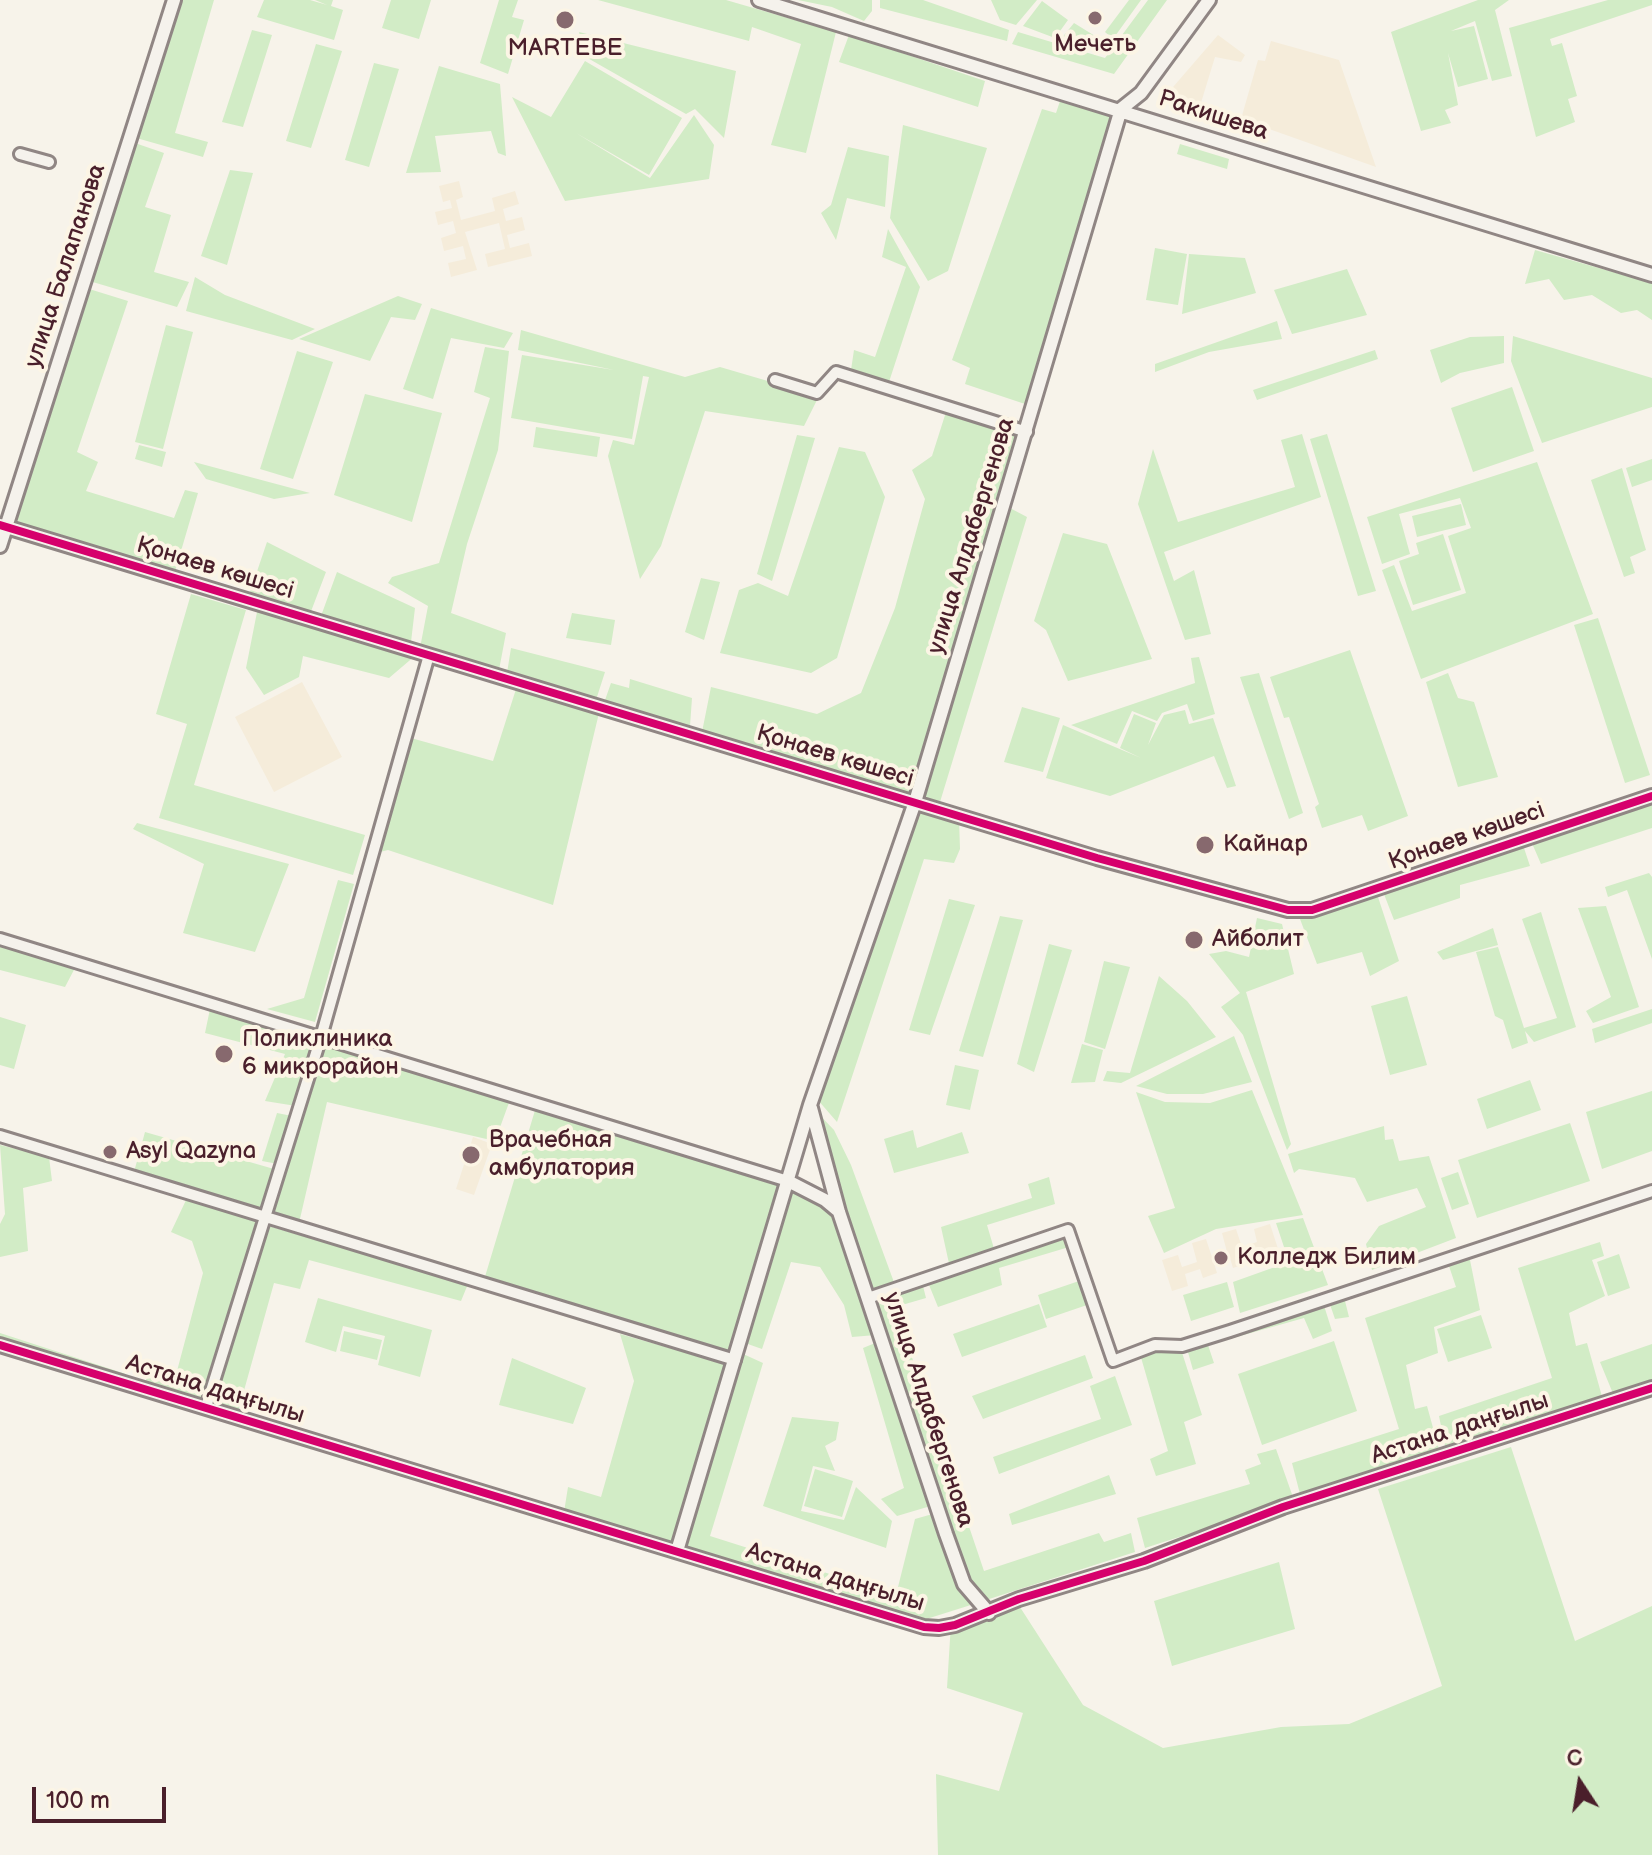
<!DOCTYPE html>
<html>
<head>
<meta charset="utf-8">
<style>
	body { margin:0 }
	#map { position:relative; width:1652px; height:1855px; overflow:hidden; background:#f7f3ea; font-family:"Balsamiq Sans",sans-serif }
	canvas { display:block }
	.north { position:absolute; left:1540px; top:1743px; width:80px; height:80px; -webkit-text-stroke:6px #fcf5e5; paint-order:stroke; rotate:348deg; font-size:22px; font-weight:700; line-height:32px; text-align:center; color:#4a1f2b }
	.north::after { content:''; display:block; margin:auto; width:28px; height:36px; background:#4a1f2b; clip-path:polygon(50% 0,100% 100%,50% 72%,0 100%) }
	.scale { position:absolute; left:32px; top:1787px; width:134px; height:36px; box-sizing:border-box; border:4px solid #4a1f2b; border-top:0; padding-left:10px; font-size:24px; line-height:28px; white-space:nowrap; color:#4a1f2b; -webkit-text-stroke:6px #fcf5e5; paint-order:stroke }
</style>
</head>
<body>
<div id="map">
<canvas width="1652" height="1855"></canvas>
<div class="north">С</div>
<div class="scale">100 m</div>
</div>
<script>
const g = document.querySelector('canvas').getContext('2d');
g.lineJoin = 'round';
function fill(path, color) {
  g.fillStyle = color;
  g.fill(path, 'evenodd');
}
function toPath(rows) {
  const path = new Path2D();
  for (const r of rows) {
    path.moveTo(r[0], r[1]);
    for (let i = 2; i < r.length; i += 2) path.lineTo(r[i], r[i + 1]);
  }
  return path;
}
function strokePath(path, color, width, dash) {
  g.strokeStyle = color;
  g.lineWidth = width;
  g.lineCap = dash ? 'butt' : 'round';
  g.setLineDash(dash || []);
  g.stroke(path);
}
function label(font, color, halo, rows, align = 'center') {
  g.font = font + ' "Balsamiq Sans",sans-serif';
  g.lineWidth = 8;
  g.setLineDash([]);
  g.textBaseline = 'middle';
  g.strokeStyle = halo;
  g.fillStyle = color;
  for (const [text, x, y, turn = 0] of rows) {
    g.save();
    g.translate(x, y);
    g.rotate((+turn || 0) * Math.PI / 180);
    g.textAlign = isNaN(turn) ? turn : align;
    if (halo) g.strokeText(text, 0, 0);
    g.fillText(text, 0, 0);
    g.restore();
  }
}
const built = toPath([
	[1218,35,1245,55,1241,62,1215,57,1200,106,1167,94],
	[1271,41,1339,60,1376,167,1241,119,1258,60,1265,61],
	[459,181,463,197,456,200,461,220,495,211,492,198,515,191,519,204,503,209,506,221,522,217,525,230,507,235,510,248,529,243,532,256,488,267,485,254,505,249,499,223,465,232,477,270,451,277,448,263,466,259,463,246,444,251,441,238,456,233,453,221,438,225,435,212,452,208,450,200,443,202,439,186],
	[302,682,342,757,274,792,235,717],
	[473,1137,492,1144,474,1195,456,1189],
	[1270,1224,1280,1255,1264,1260,1260,1249,1244,1253,1247,1263,1233,1268,1230,1258,1214,1263,1217,1273,1203,1278,1200,1269,1185,1274,1188,1286,1172,1291,1162,1260,1178,1255,1182,1267,1197,1262,1192,1243,1206,1239,1212,1257,1227,1252,1222,1233,1236,1229,1242,1247,1257,1242,1254,1229]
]);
const green = toPath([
	[177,0,214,0,175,133,208,142,203,157,133,137],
	[264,0,310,0,327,5,315,0,333,0,331,6,343,10,334,40,257,17],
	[391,0,431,0,419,39,382,28],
	[499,0,518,0,512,17,524,20,508,74,480,63],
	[598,0,726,0,836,32,806,153,771,145,801,44,752,27,749,41],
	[798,0,872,0,872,11,864,21,832,7],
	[880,0,923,0,1009,30,1007,41,880,8],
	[991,0,1037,0,1016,25,1000,20],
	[1129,0,1141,0,1113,39,1105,32],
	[1148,0,1167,0,1114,74,1012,44,1018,32,1105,58],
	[1478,0,1509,0,1495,10,1512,76,1492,81,1475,21,1451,31,1474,26,1488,79,1458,87,1448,53,1458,105,1445,110,1451,123,1421,131,1391,32],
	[1608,0,1652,0,1652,5,1550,39,1552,46,1562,43,1577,96,1568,99,1575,122,1536,137,1509,28],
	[1042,1,1068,20,1055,38,1023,26],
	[1074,23,1108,44,1103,52,1061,39],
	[252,30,272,35,243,127,222,122],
	[579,32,736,71,724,138,695,109,686,114,584,56],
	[849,35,985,81,978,107,839,62],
	[316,44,342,51,311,148,286,141],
	[585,61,682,118,649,175,576,133,650,178,694,115,714,145,709,179,565,201,512,97,551,117],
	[374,63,399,69,369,167,345,160],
	[439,66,500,84,506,156,498,153,491,131,435,136,441,172,406,173],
	[1061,98,1118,117,1028,405,965,384,970,368,952,360,1042,109,1056,113],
	[903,125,987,148,948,271,928,281,890,218],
	[132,142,164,153,145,207,171,215,154,272,189,282,177,307,86,280],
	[1180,144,1229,159,1227,169,1177,154],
	[848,147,889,156,885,207,847,198,836,240,821,213,831,205],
	[230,170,253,173,227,265,201,256],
	[888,229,920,287,888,385,851,370,854,350,875,357,906,267,882,257],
	[1155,248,1187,254,1178,305,1146,300],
	[1535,250,1652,283,1652,320,1637,310,1621,313,1592,295,1564,300,1549,279,1525,284],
	[1189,254,1245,258,1256,293,1182,314],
	[1347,269,1367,315,1292,334,1274,290],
	[195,277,225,295,315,329,292,340,186,311],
	[86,288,128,301,77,452,98,462,86,491,174,518,185,490,198,493,174,575,9,524],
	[398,296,422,304,415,320,391,317,370,361,299,339],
	[431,308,513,333,504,348,451,338,433,399,403,389],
	[1277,321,1282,339,1209,352,1155,372,1155,364],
	[166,325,193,332,163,449,135,442],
	[521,330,685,377,720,367,819,396,804,426,705,411,661,546,640,579,608,456,613,440,634,445,649,377,643,376,632,439,511,418,522,355,614,370,518,350],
	[1504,336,1504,363,1460,373,1441,383,1430,350,1470,337],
	[1513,336,1652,378,1652,407,1542,443,1511,361],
	[485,347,509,351,498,450,467,544,451,613,506,633,499,670,420,648,428,606,388,583,392,577,439,563,490,398,474,392],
	[1375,350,1378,359,1257,400,1253,390],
	[297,351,333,362,293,479,260,469],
	[1512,387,1534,451,1473,472,1451,408],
	[365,394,442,413,412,522,334,495],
	[946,412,1018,437,912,796,702,732,711,687,817,714,861,693,895,608,925,499,912,470,932,456],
	[536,427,600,437,597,457,533,447],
	[1302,434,1321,497,1164,552,1174,581,1194,570,1211,634,1185,640,1138,504,1153,449,1178,522,1295,487,1281,440],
	[1327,434,1376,591,1358,596,1310,439],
	[797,435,815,438,772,581,757,574],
	[139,445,166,452,162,467,135,459],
	[839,447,865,452,885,497,837,658,811,673,720,653,739,590,758,583,788,596],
	[1652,459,1652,480,1632,487,1626,468],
	[194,462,310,493,274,499,206,479],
	[1537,462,1593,614,1421,679,1382,570,1394,565,1412,611,1466,593,1448,536,1471,528,1460,498,1399,514,1410,554,1382,564,1367,517],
	[1622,468,1646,550,1630,557,1635,573,1624,577,1591,480],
	[1461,504,1466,525,1417,537,1412,516],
	[1008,507,1027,517,940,802,921,796],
	[1063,533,1107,544,1152,659,1068,681,1046,630,1034,621],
	[1443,534,1461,590,1413,605,1399,561,1419,554,1416,543],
	[267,542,326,572,310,614,249,595],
	[337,572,415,608,411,642,321,616],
	[701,578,720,582,704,640,685,632],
	[191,594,246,610,194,785,365,835,353,875,159,818,187,724,156,714],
	[258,607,416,655,389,678,303,656,299,677,264,695,246,668],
	[572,613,615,620,611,645,566,638],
	[1598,618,1650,775,1625,783,1574,625],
	[511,648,605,672,596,700,507,673],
	[1350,650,1408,816,1368,831,1362,815,1322,828,1315,807,1319,804,1289,717,1284,718,1270,677],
	[1199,657,1215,714,1193,721,1187,704,1162,713,1157,721,1132,711,1117,744,1071,725,1195,683,1191,658],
	[1259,673,1303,813,1289,819,1240,677],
	[1448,673,1458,698,1474,702,1498,777,1458,787,1426,682],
	[630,679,692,698,690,726,604,703,611,683,629,688],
	[517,686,599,713,553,905,388,850,380,852,411,738,493,761],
	[1022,707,1060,718,1043,772,1004,762],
	[1185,710,1189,724,1213,718,1236,786,1227,788,1214,756,1110,796,1046,778,1063,725,1141,758,1120,748,1134,714,1156,723,1148,745,1164,715],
	[1652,800,1652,828,1541,864,1531,841],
	[918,808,959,819,960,849,954,863,924,859,837,1122,817,1099],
	[137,823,289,864,255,952,183,933,204,864,133,829],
	[1522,842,1530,866,1460,885,1460,898,1394,920,1382,889],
	[1649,873,1652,877,1652,959,1627,890,1608,897,1605,887],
	[338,880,354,884,315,1022,267,1009,304,998],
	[1378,897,1399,961,1370,976,1362,952,1317,964,1300,919],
	[949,899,975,905,930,1035,909,1030],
	[1606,906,1639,1007,1593,1023,1586,1011,1611,997,1578,908],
	[1541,912,1576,1027,1534,1042,1525,1031,1528,1043,1512,1049,1503,1020,1495,1016,1476,952,1498,947,1524,1028,1557,1018,1522,919],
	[1000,916,1023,920,983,1057,959,1051],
	[1257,918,1282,924,1294,974,1246,992,1291,1144,1287,1150,1243,1035,1221,1007,1240,993,1209,954,1226,951,1249,957],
	[1493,928,1498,945,1443,960,1437,952],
	[0,942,76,966,65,987,0,970],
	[1049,944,1072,950,1034,1072,1017,1064],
	[1104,961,1130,967,1105,1049,1084,1042],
	[1159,976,1187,1001,1216,1037,1121,1083,1103,1081,1107,1071,1130,1073],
	[1407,996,1427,1065,1390,1075,1371,1006],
	[210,1009,316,1040,296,1106,265,1101,285,1054,205,1033],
	[1652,1009,1652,1023,1595,1043,1592,1029],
	[0,1017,26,1025,14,1069,0,1065],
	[1234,1036,1252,1082,1203,1094,1167,1094,1136,1086],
	[325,1042,510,1100,495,1141,327,1102,299,1223,270,1214],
	[1082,1044,1103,1050,1095,1082,1071,1083],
	[955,1065,979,1070,970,1110,946,1105],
	[1530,1080,1541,1110,1487,1129,1477,1099],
	[1252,1090,1303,1215,1216,1229,1164,1253,1148,1216,1175,1208,1136,1092,1165,1102,1210,1103],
	[1652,1091,1652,1151,1602,1169,1586,1112],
	[536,1107,783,1183,729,1354,484,1280],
	[812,1107,834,1130,851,1165,895,1285,870,1294],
	[277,1113,292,1116,278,1164,262,1161],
	[1570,1123,1590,1181,1477,1218,1458,1160],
	[1384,1126,1385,1140,1393,1139,1399,1161,1429,1156,1456,1238,1372,1270,1366,1244,1379,1226,1426,1207,1417,1188,1367,1202,1355,1178,1299,1169,1294,1173,1288,1154],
	[913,1130,917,1148,962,1132,969,1153,894,1173,884,1139],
	[145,1132,274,1169,261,1214,134,1172],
	[0,1145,49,1157,52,1181,23,1188,28,1251,0,1257,0,1224,5,1214],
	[1458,1172,1469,1204,1452,1210,1441,1178],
	[1049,1177,1055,1204,987,1225,995,1252,950,1268,941,1227,1032,1198,1028,1184],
	[790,1185,835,1213,876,1335,852,1337,844,1305,820,1267,791,1262,762,1349,745,1343],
	[187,1198,258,1222,202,1404,144,1385,152,1364,177,1371,203,1273,192,1241,171,1232],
	[1303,1218,1328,1285,1240,1313,1233,1282,1289,1262,1276,1223],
	[265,1225,468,1284,461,1301,309,1260,300,1289,274,1283,238,1412,209,1405],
	[1065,1234,1069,1247,999,1268,1002,1285,938,1307,927,1280],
	[1600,1242,1604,1256,1592,1260,1605,1296,1569,1313,1576,1346,1587,1343,1603,1400,1446,1451,1439,1416,1552,1378,1518,1268],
	[1467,1245,1480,1310,1434,1327,1438,1353,1406,1365,1415,1409,1427,1406,1440,1453,1301,1498,1292,1463,1399,1429,1365,1318,1456,1287,1448,1263,1344,1297,1349,1317,1335,1319,1326,1293],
	[1619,1254,1630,1288,1608,1296,1597,1262],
	[1079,1281,1087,1305,1046,1319,1038,1295],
	[1227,1282,1234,1307,1191,1321,1183,1295],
	[923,1286,926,1298,895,1307,984,1571,1099,1533,1104,1542,1131,1533,1135,1552,983,1601,967,1584,874,1300],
	[1321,1296,1332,1331,1313,1339,1304,1318,1208,1345,1214,1363,1193,1370,1184,1338],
	[318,1298,432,1330,420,1377,378,1365,385,1336,343,1326,336,1352,305,1342],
	[1039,1304,1047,1327,962,1357,953,1334],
	[1481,1315,1492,1348,1448,1362,1437,1329],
	[344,1331,382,1340,377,1360,340,1351],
	[0,1333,126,1374,123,1379,0,1341],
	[620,1334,726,1364,676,1544,564,1512,568,1487,601,1497,634,1381],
	[1178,1340,1202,1415,1184,1422,1196,1464,1156,1476,1150,1459,1168,1451,1140,1354],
	[880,1341,934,1505,897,1516,881,1499,904,1488,863,1348],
	[1334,1341,1357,1411,1262,1445,1238,1374],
	[1652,1344,1652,1384,1614,1396,1600,1362],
	[741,1353,763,1363,710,1536,896,1595,915,1519,936,1513,974,1604,917,1622,682,1549],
	[1085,1355,1093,1378,983,1419,972,1396],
	[512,1358,586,1388,573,1424,499,1405],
	[1115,1376,1132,1425,999,1474,993,1457,1101,1419,1090,1386],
	[792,1417,839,1422,836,1440,825,1446,835,1471,813,1466,801,1511,844,1520,856,1487,892,1521,886,1548,763,1506],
	[1511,1447,1575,1641,1652,1606,1652,1855,938,1855,936,1774,999,1791,1023,1713,947,1688,951,1623,1018,1604,1083,1705,1163,1748,1281,1727,1349,1724,1442,1686,1378,1489],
	[1276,1449,1294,1500,1145,1548,1137,1518,1250,1484,1245,1470,1261,1464,1257,1454],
	[815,1469,853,1481,842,1517,804,1506],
	[1109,1475,1116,1494,1012,1525,1009,1514],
	[1279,1562,1295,1629,1172,1666,1154,1601]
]);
const minor = toPath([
	[20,154,49,162],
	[775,380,817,393,836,372,1027,432],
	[0,939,788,1181],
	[0,1136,735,1360],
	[868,1298,1068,1230,1113,1361,1155,1345,1182,1346,1230,1331,1652,1191],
	[206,1407,321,1037,429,655]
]);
const tertiary = toPath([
	[759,0,1652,275],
	[0,525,1097,858,1288,910,1312,910,1652,796],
	[0,546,174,0],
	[811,1108,839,1212,946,1534,964,1584,989,1613],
	[788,1181,825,1200,837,1210],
	[0,1345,924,1627,939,1628,955,1625,1019,1599,1144,1561,1283,1507,1652,1388],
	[677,1551,810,1105,915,802,1121,109,1141,93,1209,0]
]);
const cycleway = toPath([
	[0,525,1097,858,1288,910,1312,910,1652,796],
	[0,1345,924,1627,939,1628,955,1625,1019,1599,1144,1561,1283,1507,1652,1388]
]);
const markers = [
	[1095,18,8,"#87696e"],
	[565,20,10,"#87696e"],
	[1205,845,10,"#87696e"],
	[1194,940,10,"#87696e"],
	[224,1054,10,"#87696e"],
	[110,1152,8,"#87696e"],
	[471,1155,10,"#87696e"],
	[1221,1258,8,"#87696e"]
];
const poiNames = [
	["Мечеть",1095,45,"center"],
	["MARTEBE",565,49,"center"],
	["Кайнар",1223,845],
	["Айболит",1212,940],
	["Поликлиника",242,1040],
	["6 микрорайон",242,1068],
	["Врачебная",489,1141],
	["амбулатория",489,1169],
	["Asyl Qazyna",126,1152],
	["Колледж Билим",1237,1258]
];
const streetNames = [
	["Ракишева",1213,116,18],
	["улица Балапанова",66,266,-72],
	["улица Алдабергенова",972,536,-73],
	["Қонаев көшесі",215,569,17],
	["Қонаев көшесі",835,757,17],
	["Қонаев көшесі",1467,837,-19],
	["Астана даңғылы",215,1390,17],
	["улица Алдабергенова",928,1410,72],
	["Астана даңғылы",1460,1429,-18],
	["Астана даңғылы",835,1578,17]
];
fill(built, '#f5ecda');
fill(green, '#d2ecc6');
strokePath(minor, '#908684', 16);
strokePath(tertiary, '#908684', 18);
strokePath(minor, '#f5f2ec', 10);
strokePath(tertiary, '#f5f2ec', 12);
strokePath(cycleway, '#d6006c', 8);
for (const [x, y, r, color] of markers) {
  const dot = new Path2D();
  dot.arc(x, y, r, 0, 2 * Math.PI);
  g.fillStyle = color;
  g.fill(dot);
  strokePath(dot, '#fcf5e5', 3);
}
label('24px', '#4a1f2b', '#fcf5e5', poiNames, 'left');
label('24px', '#4a1f2b', '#fcf5e5', streetNames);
</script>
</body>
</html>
